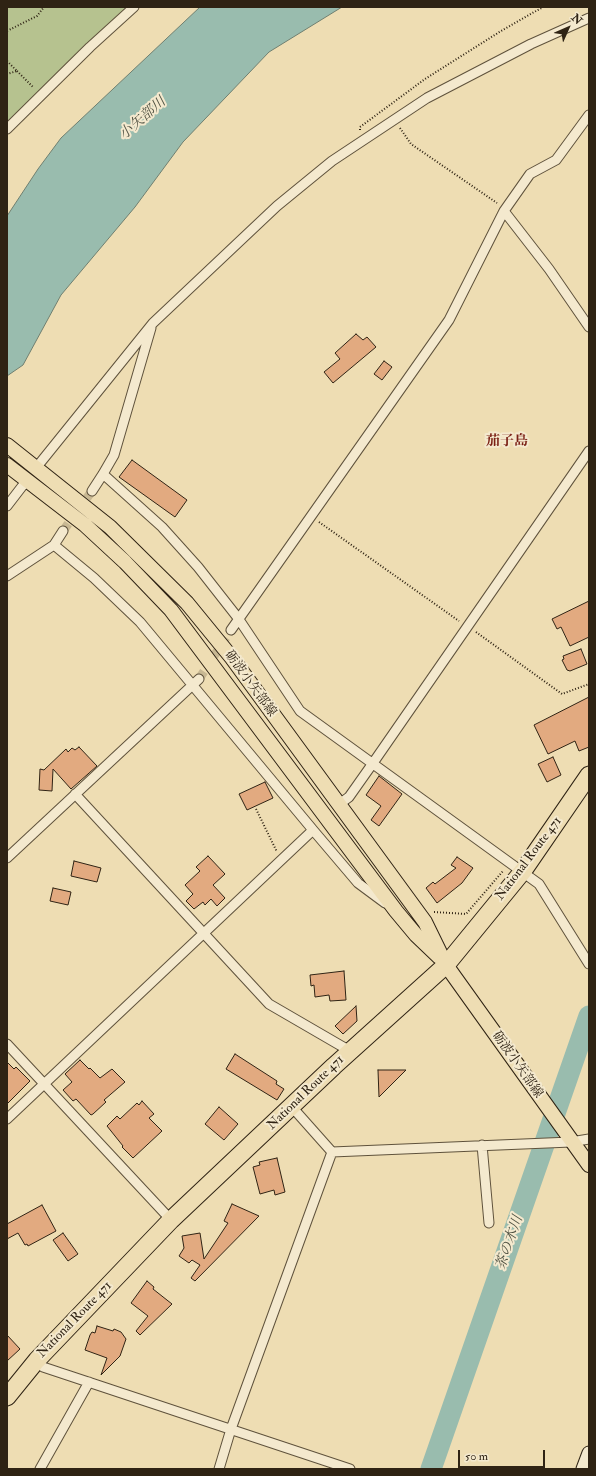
<!DOCTYPE html>
<html>
<head>
<meta charset="utf-8">
<style>
	body { margin:0 }
	#map { position:relative; width:596px; height:1476px; overflow:hidden; background:#eeddb3; font-family:"IM FELL Double Pica",serif }
	canvas { display:block }
	.frame { position:absolute; inset:0; border:8px solid #2f2314; pointer-events:none }
	.north { position:absolute; left:548px; top:8px; width:40px; height:40px; -webkit-text-stroke:3px #f4e9ce; paint-order:stroke; rotate:45deg; font-size:11px; font-weight:700; line-height:16px; text-align:center; color:#2f2314 }
	.north::after { content:''; display:block; margin:auto; width:14px; height:18px; background:#2f2314; clip-path:polygon(50% 0,100% 100%,50% 72%,0 100%) }
	.scale { position:absolute; left:458px; top:1450px; width:87px; height:18px; box-sizing:border-box; border:2px solid #2f2314; border-top:0; padding-left:5px; font-size:12px; line-height:14px; white-space:nowrap; color:#2f2314; -webkit-text-stroke:3px #f4e9ce; paint-order:stroke }
</style>
</head>
<body>
<div id="map">
<canvas width="596" height="1476"></canvas>
<div class="frame"></div>
<div class="north">N</div>
<div class="scale">50 m</div>
</div>
<script>
const g = document.querySelector('canvas').getContext('2d');
g.lineJoin = 'round';
function fill(path, color) {
  g.fillStyle = color;
  g.fill(path, 'evenodd');
}
function toPath(rows) {
  const path = new Path2D();
  for (const r of rows) {
    path.moveTo(r[0], r[1]);
    for (let i = 2; i < r.length; i += 2) path.lineTo(r[i], r[i + 1]);
  }
  return path;
}
function strokePath(path, color, width, dash) {
  g.strokeStyle = color;
  g.lineWidth = width;
  g.lineCap = dash ? 'butt' : 'round';
  g.setLineDash(dash || []);
  g.stroke(path);
}
function label(font, color, halo, rows, align = 'center') {
  g.font = font + ' "IM FELL Double Pica","Noto Serif JP",serif';
  g.lineWidth = 4;
  g.setLineDash([]);
  g.textBaseline = 'middle';
  g.strokeStyle = halo;
  g.fillStyle = color;
  for (const [text, x, y, turn = 0] of rows) {
    g.save();
    g.translate(x, y);
    g.rotate((+turn || 0) * Math.PI / 180);
    g.textAlign = isNaN(turn) ? turn : align;
    if (halo) g.strokeText(text, 0, 0);
    g.fillText(text, 0, 0);
    g.restore();
  }
}
const green = toPath([
	[7,7,131,7,7,125]
]);
const water = toPath([
	[200,7,342,7,269,52,183,142,135,207,61,295,23,365,7,376,7,216,38,169,61,138,200,7]
]);
const river = toPath([
	[431,1469,589,1016]
]);
const building = toPath([
	[356,334,363,340,367,337,376,347,333,383,324,372,340,359,335,353,356,334],
	[384,361,392,367,382,380,374,374,384,361],
	[132,460,187,500,175,517,119,477,132,460],
	[589,601,589,637,570,646,561,627,557,629,552,619,589,601],
	[581,649,587,664,570,671,567,670,562,660,564,659,563,656,581,649],
	[589,697,589,747,579,751,575,741,548,754,534,725,589,697],
	[79,747,97,766,71,789,53,769,52,791,39,790,40,769,44,770,66,749,68,752,72,748,75,750,79,747],
	[553,757,561,775,547,782,538,764,553,757],
	[379,776,402,794,379,826,371,820,381,806,366,795,379,776],
	[265,782,273,798,247,810,239,794,265,782],
	[208,856,225,874,213,885,225,898,217,906,211,899,205,905,203,902,194,909,186,901,193,894,185,885,200,871,196,867,208,856],
	[457,857,473,868,462,883,437,903,426,888,433,882,435,884,456,868,451,865,457,857],
	[74,861,101,868,97,882,71,876,74,861],
	[53,888,71,892,68,905,50,901,53,888],
	[344,971,346,1000,330,1001,329,995,315,997,314,985,311,986,310,975,344,971],
	[356,1006,357,1021,343,1034,335,1026,356,1006],
	[235,1054,277,1081,276,1084,284,1089,277,1100,226,1069,235,1054],
	[80,1060,89,1069,90,1068,100,1078,112,1069,125,1082,104,1100,106,1102,93,1114,91,1115,76,1099,73,1101,63,1090,72,1082,65,1074,80,1060],
	[7,1062,14,1069,16,1067,30,1081,7,1104,7,1062],
	[378,1070,406,1070,379,1097,378,1070],
	[142,1101,154,1114,149,1118,162,1131,133,1158,122,1147,123,1146,107,1126,117,1116,120,1119,137,1103,139,1105,142,1101],
	[219,1107,238,1124,224,1140,205,1124,219,1107],
	[277,1158,285,1192,275,1195,274,1190,260,1194,253,1167,260,1165,259,1162,277,1158],
	[232,1204,259,1216,195,1281,191,1278,200,1265,192,1260,189,1263,179,1256,184,1248,182,1236,200,1233,204,1259,228,1223,224,1221,232,1204],
	[42,1205,56,1231,28,1246,27,1244,25,1245,18,1233,7,1239,7,1224,42,1205],
	[63,1233,78,1254,68,1261,53,1240,63,1233],
	[147,1281,154,1287,153,1289,172,1304,140,1335,136,1331,148,1316,131,1303,147,1281],
	[97,1326,113,1331,114,1329,121,1332,126,1339,120,1356,101,1375,107,1358,85,1350,90,1335,92,1332,95,1333,97,1326],
	[7,1335,20,1349,7,1361,7,1335]
]);
const streetTunnel = toPath([
	[63,531,92,491],
	[199,679,231,630]
]);
const path = toPath([
	[7,31,37,16,44,7],
	[7,61,17,71,7,74],
	[17,71,34,88],
	[400,128,411,144,497,203],
	[360,130,360,127,425,79,501,31,543,7],
	[319,522,459,621],
	[476,632,562,694,589,684],
	[256,809,277,852],
	[434,912,466,914,503,871]
]);
const street = toPath([
	[7,129,90,47,134,7],
	[504,211,549,269,589,327],
	[36,468,153,323,277,206,332,161,427,98,531,44,589,18],
	[103,474,162,527,198,567,238,618,300,711,539,884,589,964],
	[92,491,103,474,114,455,151,328],
	[7,506,27,480],
	[63,531,54,545,94,578,140,622,313,830],
	[7,576,54,545],
	[231,630,449,320,504,211,530,174,556,160,589,115],
	[75,794,269,1004,350,1051],
	[338,805,349,797,373,763,589,451],
	[7,858,199,679],
	[7,1044,171,1220],
	[292,1107,332,1152],
	[7,1119,313,830,358,883,385,903],
	[482,1145,489,1223],
	[332,1152,571,1142,589,1139],
	[37,1360,43,1367,350,1469],
	[40,1469,89,1382],
	[219,1469,231,1429,332,1152]
]);
const secondary = toPath([
	[583,1469,589,1453]
]);
const primary = toPath([
	[7,445,110,527,187,603,232,658,425,922,446,965,589,1165],
	[7,465,85,525,125,562,171,610,396,911,416,935,439,957]
]);
const highway = toPath([
	[7,1397,37,1360,171,1220,334,1066,446,965,523,871,589,775]
]);
const streetNames = [
	["砺波小矢部線",250,684,54],
	["National Route 471",529,859,-53],
	["砺波小矢部線",517,1065,55],
	["National Route 471",306,1093,-44],
	["National Route 471",75,1320,-46]
];
const waterNames = [
	["小矢部川",143,119,-41],
	["茶の木川",510,1243,-71]
];
const neighbourhoodNames = [
	["茄子島",507,442]
];
fill(green, '#b6c28f');
fill(water, '#99bcae');
strokePath(water, '#6f7f70', 1);
strokePath(river, '#99bcae', 21);
fill(building, '#e2aa80');
strokePath(building, '#2f2314', 1);
strokePath(streetTunnel, '#c8b893', 9, [9, 4.5]);
strokePath(street, '#5f523c', 11);
strokePath(secondary, '#2f2314', 15);
strokePath(primary, '#2f2314', 16);
strokePath(highway, '#2f2314', 19);
strokePath(path, '#2f2314', 2, [1, 2]);
strokePath(street, '#f4e9ce', 9);
strokePath(secondary, '#f4e9ce', 13);
strokePath(primary, '#eeddb3', 14);
strokePath(highway, '#eeddb3', 17);
label('13px', '#2f2314', '#f4e9ce', streetNames);
label('italic 14px', '#4f5142', '#f4e9ce', waterNames);
label('bold 14px', '#7a1f14', '#f4e9ce', neighbourhoodNames);
</script>
</body>
</html>
